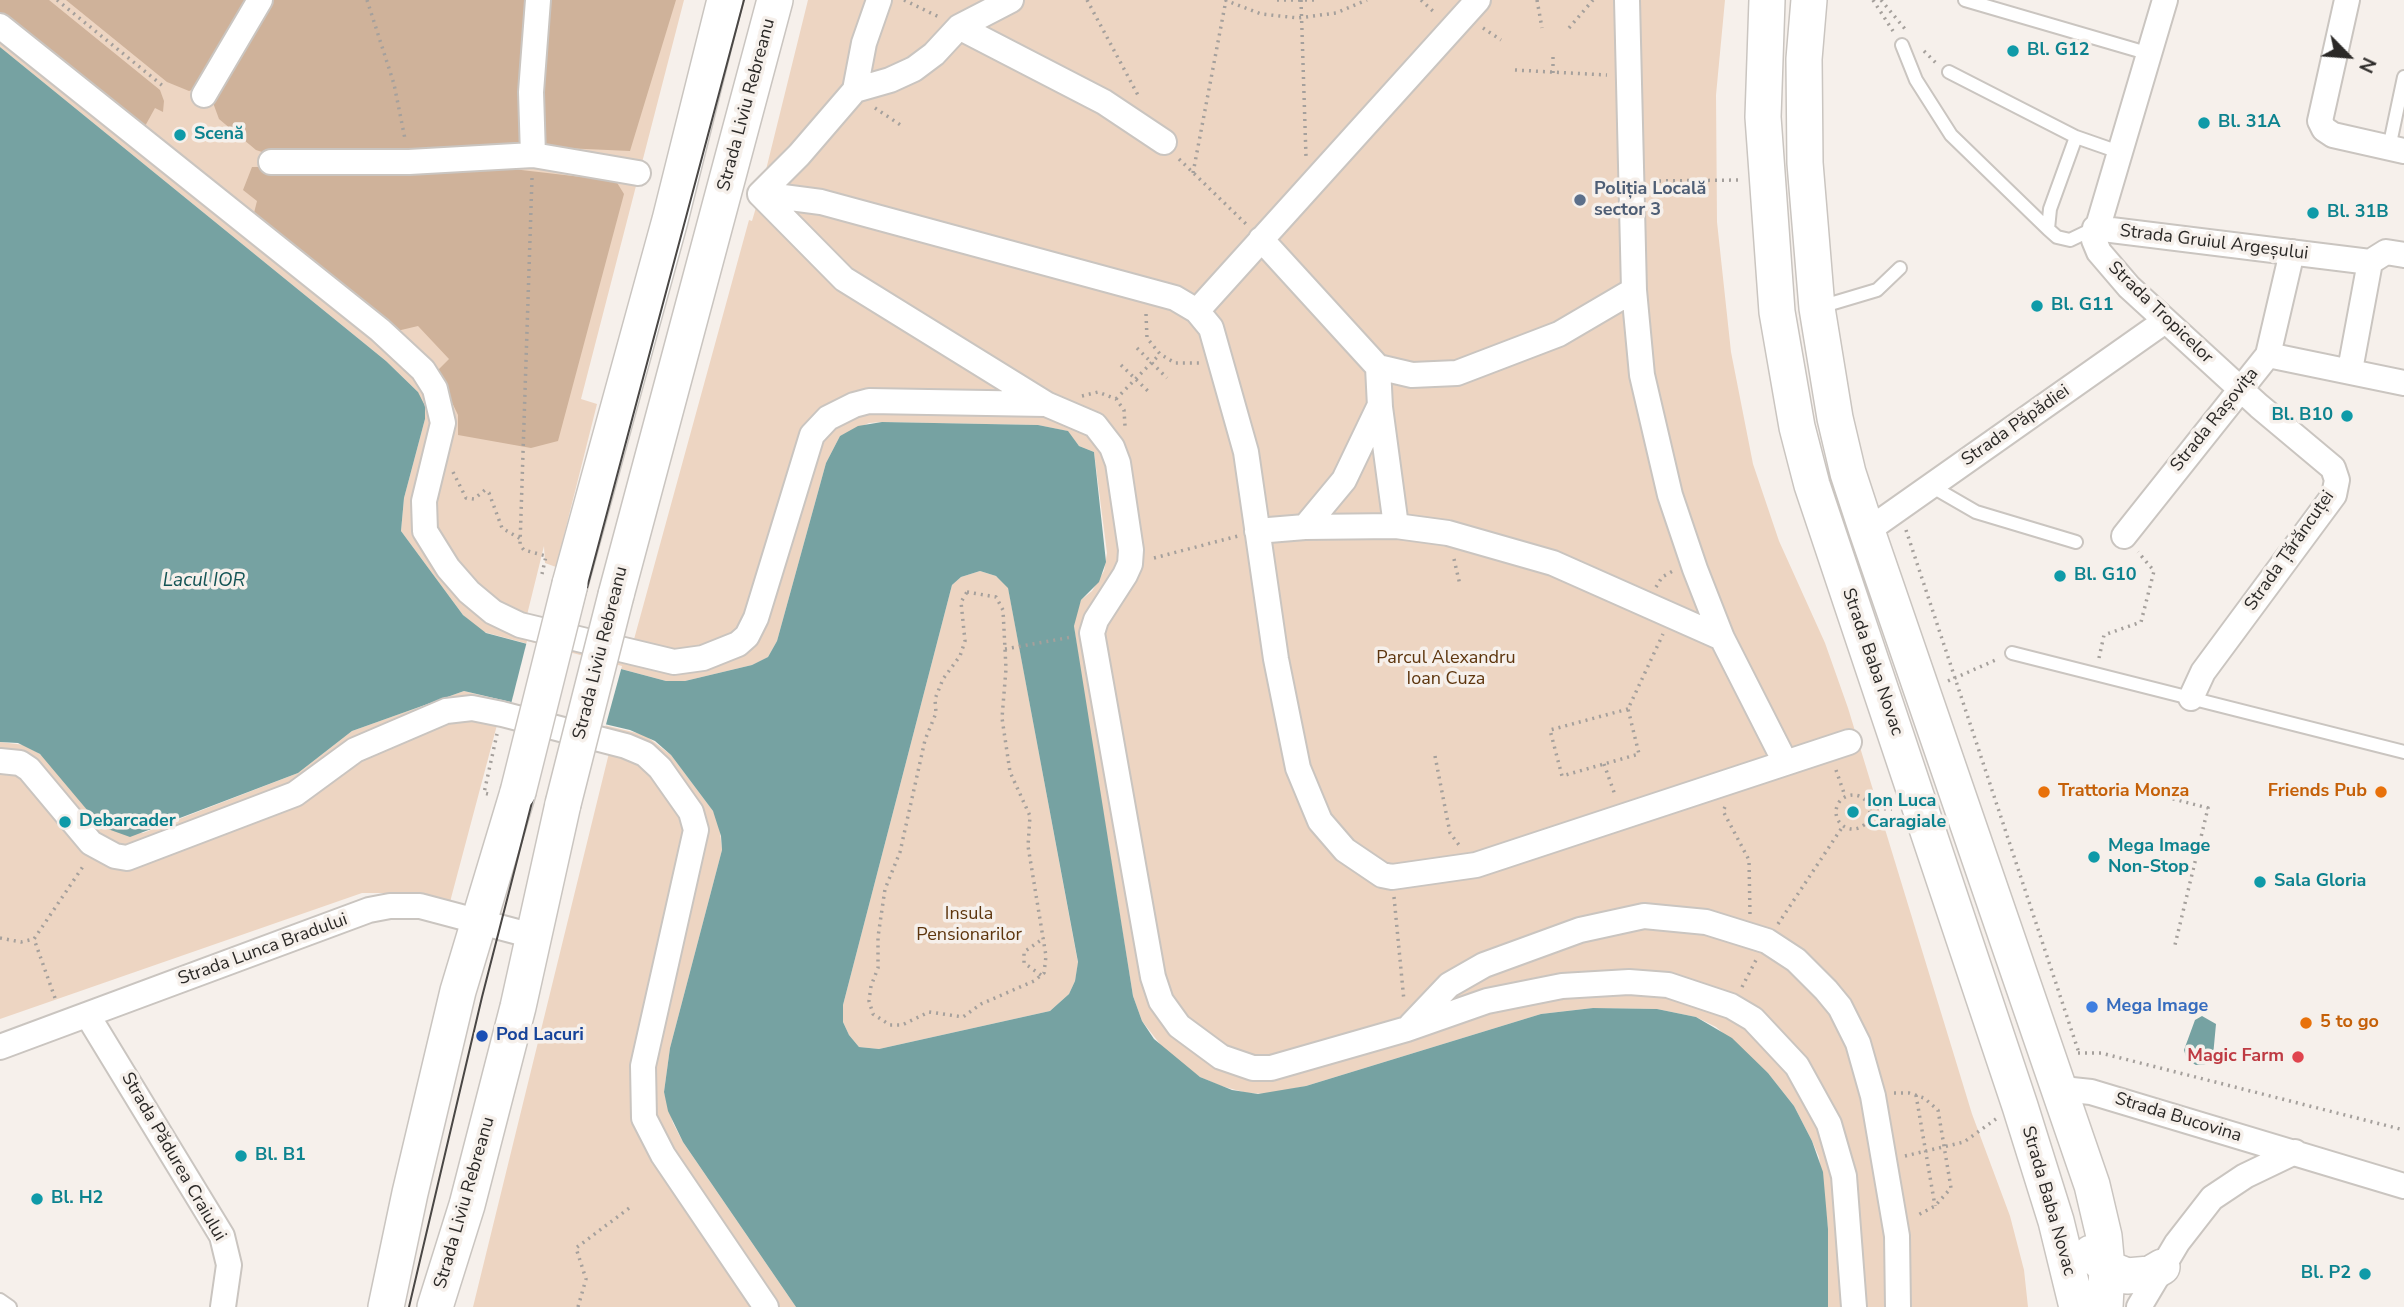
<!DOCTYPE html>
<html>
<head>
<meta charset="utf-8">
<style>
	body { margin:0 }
	#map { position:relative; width:2404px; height:1307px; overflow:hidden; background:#f6f0eb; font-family:"Nunito Sans",sans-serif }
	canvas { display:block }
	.north { position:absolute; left:2313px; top:21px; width:70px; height:70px; -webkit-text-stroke:5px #f6f0eb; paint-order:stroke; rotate:115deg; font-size:19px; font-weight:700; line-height:28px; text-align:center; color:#2b2927 }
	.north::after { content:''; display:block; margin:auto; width:24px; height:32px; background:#2b2927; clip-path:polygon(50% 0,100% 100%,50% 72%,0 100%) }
</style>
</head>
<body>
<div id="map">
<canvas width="2404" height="1307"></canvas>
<div class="north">N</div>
</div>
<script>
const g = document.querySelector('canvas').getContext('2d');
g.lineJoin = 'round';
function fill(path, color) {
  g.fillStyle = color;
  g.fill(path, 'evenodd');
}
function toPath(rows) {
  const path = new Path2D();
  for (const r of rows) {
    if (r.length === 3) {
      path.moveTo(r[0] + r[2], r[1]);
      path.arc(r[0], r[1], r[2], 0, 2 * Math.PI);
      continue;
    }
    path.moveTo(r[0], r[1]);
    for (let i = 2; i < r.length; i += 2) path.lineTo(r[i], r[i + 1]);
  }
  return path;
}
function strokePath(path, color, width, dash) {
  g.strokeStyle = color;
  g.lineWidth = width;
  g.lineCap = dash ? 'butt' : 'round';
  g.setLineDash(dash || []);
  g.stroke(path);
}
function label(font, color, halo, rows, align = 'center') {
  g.font = font + ' "Nunito Sans",sans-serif';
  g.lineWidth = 7;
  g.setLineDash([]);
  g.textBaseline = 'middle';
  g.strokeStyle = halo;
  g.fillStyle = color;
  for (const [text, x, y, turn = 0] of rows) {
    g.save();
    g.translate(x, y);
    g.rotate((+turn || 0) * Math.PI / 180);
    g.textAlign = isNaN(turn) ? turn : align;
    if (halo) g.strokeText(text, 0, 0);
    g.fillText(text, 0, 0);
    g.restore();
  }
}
const green = toPath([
	[0,0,684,0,581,399,597,404,556,567,545,563,544,546,526,619,633,643,749,220,752,221,760,194,808,0,1725,0,1716,95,1717,222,1731,352,1753,464,1779,541,1825,643,1848,708,1972,1114,2010,1216,2024,1270,2028,1307,1828,1307,1828,1229,1819,1157,1812,1141,1794,1106,1768,1073,1716,1027,1696,1017,1657,1009,1593,1008,1541,1014,1306,1086,1267,1094,1247,1093,1221,1086,1200,1077,1167,1053,1142,1021,1133,996,1082,683,1074,626,1076,612,1081,600,1092,591,1104,571,1107,553,1094,452,1079,446,1067,431,1038,425,882,422,869,423,840,436,826,463,777,641,768,657,752,665,685,681,666,681,480,631,463,615,401,531,404,498,425,419,418,392,386,361,0,47],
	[980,571,996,576,1008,587,1078,963,1075,981,1069,994,1050,1011,879,1049,859,1047,849,1035,843,1022,843,1005,952,585,961,577],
	[464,691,645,735,671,755,713,811,719,824,722,850,670,1048,664,1092,673,1123,683,1142,796,1307,473,1307,609,753,497,725,450,902,408,893,362,893,0,1019,0,742,25,745,46,758,93,817,105,828,143,833,298,773,352,731]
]);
const forest = toPath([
	[0,0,49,0,160,90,164,101,163,112,155,108,144,128,0,18],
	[66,0,250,0,195,89,189,91,167,82],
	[273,0,531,0,525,147,271,155,256,150,219,119,212,100],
	[545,0,676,0,630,151,541,147],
	[487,166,616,181,624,194,558,441,531,448,458,435,458,415,437,371,449,359,418,326,397,331,252,221,257,201,243,190,252,167]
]);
const water = toPath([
	[0,47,386,361,418,392,425,406,425,419,404,498,401,531,463,615,486,633,666,681,685,681,752,665,768,657,777,641,826,463,840,436,858,426,882,422,1038,425,1068,431,1079,446,1094,452,1106,562,1099,582,1081,600,1074,626,1133,996,1142,1021,1154,1039,1200,1077,1232,1090,1258,1094,1306,1086,1541,1014,1593,1008,1657,1009,1696,1017,1732,1038,1768,1073,1794,1106,1812,1141,1823,1172,1828,1229,1828,1307,796,1307,683,1142,668,1111,664,1092,670,1048,722,850,721,836,713,811,671,755,655,741,630,730,464,691,352,731,298,773,130,837,105,828,93,817,40,754,18,743,0,742],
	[980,571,996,576,1008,588,1078,962,1075,981,1069,994,1050,1011,879,1049,859,1047,849,1035,843,1022,843,1005,952,585,961,577],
	[2202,1016,2216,1024,2213,1056,2206,1064,2196,1065,2187,1060,2184,1050,2195,1020]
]);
const pier = toPath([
	[527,641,622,666,605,728,511,704]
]);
const path = toPath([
	[57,0,163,86],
	[367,0,394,84,405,139],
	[904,0,939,17],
	[1087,0,1139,97],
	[1225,0,1261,14,1298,18,1336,13,1367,0],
	[1277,0,1315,0],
	[1301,0,1306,157],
	[1421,0,1435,13],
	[1537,0,1542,28],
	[1873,0,1893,31],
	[1881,0,1905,29],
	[1483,28,1501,40],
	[1569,28,1593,0],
	[1924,51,1936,63],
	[1515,70,1607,75],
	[1553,73,1553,53],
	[875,108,902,126],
	[1179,159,1246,224],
	[1193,173,1226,0],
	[532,178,520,545,524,550,546,556,542,574],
	[1652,181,1742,180],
	[1146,314,1147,338,1160,354,1175,363,1199,363],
	[1137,348,1167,378],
	[1121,365,1151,394],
	[1082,396,1098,392,1116,399,1124,410,1125,426],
	[1116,399,1160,354],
	[453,472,466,498,474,499,485,490,489,493,502,528,521,539],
	[1906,530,2079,1053],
	[1154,558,1238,536],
	[1454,559,1460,585],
	[1656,587,1662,577,1673,571],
	[967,592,996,597,1003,610,1006,669,1002,718,1010,772,1030,816,1028,846,1046,956,1044,973,1034,981,981,1004,963,1017,929,1012,902,1025,890,1025,873,1014,869,1001,871,986,878,968,878,937,885,889,900,852,925,740,936,713,935,699,943,679,960,656,965,641,961,602,967,592],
	[1005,649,1072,637],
	[2099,658,2104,635,2141,622,2154,571,2138,552],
	[1948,681,1998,659],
	[1628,709,1550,730,1562,776,1639,754,1628,709,1663,634],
	[1435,756,1450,833,1459,845],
	[1604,764,1615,795],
	[1836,770,1845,796],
	[488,794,484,793,497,734],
	[1853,812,17],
	[2166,797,2208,808,2174,949],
	[1725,807,1723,811,1749,860,1750,915],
	[1870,808,1892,809],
	[1394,897,1404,1001],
	[1778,924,1843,826],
	[0,938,21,942,34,939],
	[1041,975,1024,963,1024,952,1044,938],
	[1742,987,1756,960],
	[55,998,34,939,84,865],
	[2078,1053,2101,1053,2404,1130],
	[1894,1093,1909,1093,1924,1098,1938,1110,1951,1188,1935,1206,1916,1216],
	[1916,1095,1935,1206],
	[1905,1156,1964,1142,1996,1119],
	[578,1307,586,1279,576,1248,632,1206]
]);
const lane = toPath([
	[1965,0,2150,54],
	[1902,45,1916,80,1951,135,2048,229],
	[1949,72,2076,137],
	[2389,148,2404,77],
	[2095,228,2070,240,2057,237,2048,229,2050,209,2076,137,2119,152],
	[1820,307,1877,290,1900,268],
	[1931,486,1976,512,2076,542],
	[2012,653,2404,752],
	[0,1300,10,1307]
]);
const street = toPath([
	[1627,0,1634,290,1642,375,1670,495,1695,569,1722,638,1785,762],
	[2165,0,2094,240,2099,252,2129,287,2259,406,2333,468,2337,480,2334,495,2203,672,2191,698],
	[2347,0,2320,121,2324,129,2333,135,2404,151],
	[0,26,380,330,423,370,435,389,443,423,424,501,425,531,448,568,469,592,493,612,520,625,674,662,703,658,738,644,747,636,756,618,812,435,828,418,854,405,869,401,1046,404,1095,425,1112,447,1118,463,1131,550,1130,564,1125,575,1096,620,1092,633,1153,977,1161,1001,1179,1026,1221,1057,1253,1068,1271,1068,1407,1029,1487,1001,1562,986,1629,982,1668,985,1731,1006,1753,1019,1797,1066,1829,1124,1844,1176,1854,1307],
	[959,27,1011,0],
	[855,90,864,43,879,0],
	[204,95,260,0],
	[533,155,531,92,538,0],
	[271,162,409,162,533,155,638,173],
	[760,194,821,202,1175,298,1197,311,1211,328,1246,452,1276,659,1298,768,1320,821,1345,850,1382,875,1392,877,1476,865,1849,742],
	[760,194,799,155,855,90,890,80,914,69,934,54,959,27,1104,102,1164,142],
	[760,194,844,279,1046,404],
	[2095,228,2370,262,2386,252,2404,255],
	[1261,239,1378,367,1412,375,1457,373,1559,334,1634,290],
	[1197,311,1478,0],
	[2268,355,2404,383],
	[1378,367,1380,407,1396,526],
	[2350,370,2370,262],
	[1305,527,1344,480,1379,407],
	[1257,531,1305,527,1396,526,1448,533,1553,563,1722,638],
	[1867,531,2165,321],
	[2124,536,2268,355,2292,252],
	[0,761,20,763,29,769,91,843,115,856,127,858,295,794,355,750,446,711,472,708,502,714,626,746,645,754,660,768,691,812,696,830,643,1066,644,1118,663,1155,766,1307],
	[88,1016,222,1236,229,1265,223,1307],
	[1411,1025,1449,985,1484,965,1580,930,1644,916,1706,922,1767,941,1796,960,1826,990,1840,1007,1858,1043,1873,1096,1897,1236,1898,1307],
	[0,1047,369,910,390,906,420,906,533,936],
	[2061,1093,2072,1090,2091,1092,2404,1186],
	[2139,1307,2177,1243,2212,1198,2245,1176,2295,1152]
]);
const secondary = toPath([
	[1767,0,1763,117,1777,312,1797,427,1812,485,2020,1106,2056,1221,2077,1307],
	[1809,0,1804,59,1805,163,1817,308,1835,418,1848,473,1867,531,2092,1185,2104,1236,2107,1268,2105,1307],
	[570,584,670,220,725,0],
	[616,595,775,0],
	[2091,1253,2107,1268,2127,1276,2150,1274,2162,1267],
	[386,1307,410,1193,458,991,518,792],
	[435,1307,467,1205,518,1007,563,804]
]);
const tram = toPath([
	[409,1307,482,997,587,588,744,0]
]);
const secondaryBridge = toPath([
	[518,792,570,584],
	[563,804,616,595]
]);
const markers = [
	[2013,51,7,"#0f9aa8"],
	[2204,123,7,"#0f9aa8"],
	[180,135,7,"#0f9aa8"],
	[1580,200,7,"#5c6f8a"],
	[2313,213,7,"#0f9aa8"],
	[2037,306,7,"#0f9aa8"],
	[2347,416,7,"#0f9aa8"],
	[2060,576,7,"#0f9aa8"],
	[2044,792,7,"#e8710a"],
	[2381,792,7,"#e8710a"],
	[1853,812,7,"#0f9aa8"],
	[65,822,7,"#0f9aa8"],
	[2094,857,7,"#0f9aa8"],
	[2260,882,7,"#0f9aa8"],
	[2092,1007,7,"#3f7fe0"],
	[2306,1023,7,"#e8710a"],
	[482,1036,7,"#1a4fb4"],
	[2298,1057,7,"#e0444e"],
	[241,1156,7,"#0f9aa8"],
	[37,1199,7,"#0f9aa8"],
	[2365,1274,7,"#0f9aa8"]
];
const cultureNames = [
	["Bl. G12",2027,51],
	["Bl. 31A",2218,123],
	["Scenă",194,135],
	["Bl. 31B",2327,213],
	["Bl. G11",2051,306],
	["Bl. B10",2333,416,"right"],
	["Bl. G10",2074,576],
	["Ion Luca",1867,802],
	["Caragiale",1867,823],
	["Debarcader",79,822],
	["Mega Image",2108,847],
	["Non-Stop",2108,868],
	["Sala Gloria",2274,882],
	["Bl. B1",255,1156],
	["Bl. H2",51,1199],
	["Bl. P2",2351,1274,"right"]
];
const streetNames = [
	["Strada Liviu Rebreanu",747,105,-75],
	["Strada Gruiul Argeșului",2214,243,7],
	["Strada Tropicelor",2160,313,44],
	["Strada Rașovița",2215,420,-51],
	["Strada Păpădiei",2016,426,-35],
	["Strada Țărăncuței",2290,551,-55],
	["Strada Liviu Rebreanu",601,653,-76],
	["Strada Baba Novac",1872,662,71],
	["Strada Lunca Bradului",263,950,-20],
	["Strada Bucovina",2178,1118,17],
	["Strada Pădurea Craiului",173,1157,60],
	["Strada Baba Novac",2048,1201,74],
	["Strada Liviu Rebreanu",465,1203,-74]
];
const serviceNames = [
	["Poliția Locală",1594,190],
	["sector 3",1594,211]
];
const parkNames = [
	["Parcul Alexandru",1446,659],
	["Ioan Cuza",1446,680],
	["Insula",969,915],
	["Pensionarilor",969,936]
];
const foodNames = [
	["Trattoria Monza",2058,792],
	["Friends Pub",2367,792,"right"],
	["5 to go",2320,1023]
];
const shopNames = [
	["Mega Image",2106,1007]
];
const transitNames = [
	["Pod Lacuri",496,1036]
];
const healthNames = [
	["Magic Farm",2284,1057]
];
const waterNames = [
	["Lacul IOR",204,581]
];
fill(green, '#edd5c2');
fill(forest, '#cfb29a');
fill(water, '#76a2a2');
fill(pier, '#f6f0eb');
strokePath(lane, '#cac5c0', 16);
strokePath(street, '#cac5c0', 28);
strokePath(secondary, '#cac5c0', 38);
strokePath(path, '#a5a09c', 3.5, [2, 5]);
strokePath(lane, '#fff', 12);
strokePath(street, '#fff', 24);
strokePath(secondary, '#fff', 35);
strokePath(tram, '#4a4745', 2);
strokePath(secondaryBridge, '#cac5c0', 38, []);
strokePath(secondaryBridge, '#fff', 35);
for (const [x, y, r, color] of markers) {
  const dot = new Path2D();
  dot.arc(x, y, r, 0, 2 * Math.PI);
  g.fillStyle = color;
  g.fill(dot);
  strokePath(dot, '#f6f0eb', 2.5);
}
label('bold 18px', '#0d838f', '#f6f0eb', cultureNames, 'left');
label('18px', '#2b2927', '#f6f0eb', streetNames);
label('bold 18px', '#4e5e75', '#f6f0eb', serviceNames, 'left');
label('18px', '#5d350d', '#f6f0eb', parkNames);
label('bold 18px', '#c56008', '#f6f0eb', foodNames, 'left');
label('bold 18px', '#366cbe', '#f6f0eb', shopNames, 'left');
label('bold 18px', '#164399', '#f6f0eb', transitNames, 'left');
label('bold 18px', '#be3a42', '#f6f0eb', healthNames, 'right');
label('italic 19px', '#145455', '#f6f0eb', waterNames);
</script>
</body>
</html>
